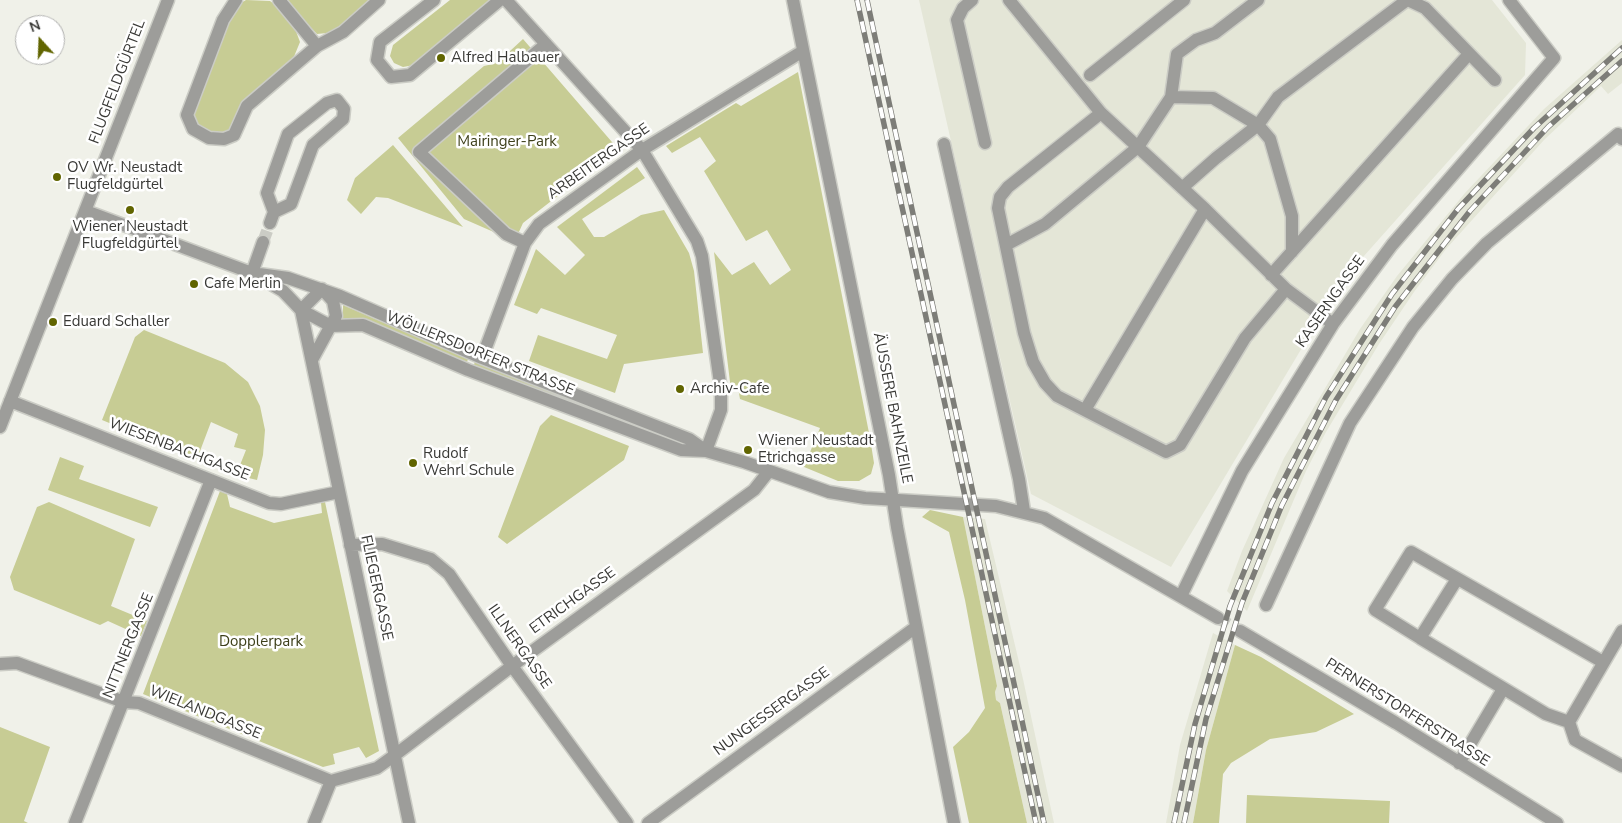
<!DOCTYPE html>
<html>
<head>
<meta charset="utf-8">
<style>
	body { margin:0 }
	#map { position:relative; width:1622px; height:823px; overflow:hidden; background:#f0f1e9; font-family:"Nunito Sans",sans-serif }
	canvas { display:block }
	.north { position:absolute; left:15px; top:15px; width:50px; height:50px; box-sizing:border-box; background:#fff; border:1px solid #b0b0af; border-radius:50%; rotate:340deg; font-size:14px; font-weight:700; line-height:20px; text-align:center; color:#393936 }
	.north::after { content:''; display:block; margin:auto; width:18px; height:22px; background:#616500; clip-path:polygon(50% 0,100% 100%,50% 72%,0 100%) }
</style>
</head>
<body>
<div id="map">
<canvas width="1622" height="823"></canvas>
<div class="north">N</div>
</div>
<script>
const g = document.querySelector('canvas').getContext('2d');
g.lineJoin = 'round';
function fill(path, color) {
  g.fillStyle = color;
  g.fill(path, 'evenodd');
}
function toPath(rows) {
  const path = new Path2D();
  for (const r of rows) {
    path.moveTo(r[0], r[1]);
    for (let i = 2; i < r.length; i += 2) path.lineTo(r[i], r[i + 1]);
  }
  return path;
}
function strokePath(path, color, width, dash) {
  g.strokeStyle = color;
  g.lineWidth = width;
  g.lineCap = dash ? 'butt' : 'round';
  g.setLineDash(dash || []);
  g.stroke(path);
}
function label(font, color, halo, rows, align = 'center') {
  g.font = font + ' "Nunito Sans",sans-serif';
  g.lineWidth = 5;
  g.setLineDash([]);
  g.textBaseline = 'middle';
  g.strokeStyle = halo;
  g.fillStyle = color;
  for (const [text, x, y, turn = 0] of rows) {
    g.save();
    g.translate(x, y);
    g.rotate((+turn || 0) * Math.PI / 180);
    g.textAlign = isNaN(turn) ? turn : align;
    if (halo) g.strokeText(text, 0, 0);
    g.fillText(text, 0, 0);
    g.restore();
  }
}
const built = toPath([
	[919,0,1492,0,1526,43,1525,75,1307,320,1315,326,1171,567,1031,494],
	[1622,40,1622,83,1608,94,1601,86,1544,140,1446,249,1414,292,1379,344,1326,432,1306,471,1247,611,1227,591,1242,551,1284,458,1360,329,1397,276,1465,193,1544,109],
	[963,517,985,519,1023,679,1054,823,1027,823,1000,703,996,700,995,692,997,686],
	[1213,633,1235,645,1206,750,1193,823,1166,823,1180,745]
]);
const green = toPath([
	[246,0,270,1,283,11,294,26,300,42,293,59,233,128,224,133,210,133,196,124,192,114,228,22,241,3],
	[285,0,372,0,337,32,317,34],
	[450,0,490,0,414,65,403,67,394,63,390,56,393,45],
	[523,39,618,149,523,223,518,234,496,233,464,219,398,138,484,66,497,63],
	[798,72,870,438,874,463,871,474,859,481,838,481,792,462,794,453,808,457,820,428,740,399,738,388,731,390,714,252,732,275,754,262,770,285,791,270,767,230,746,241,704,171,716,161,700,137,672,153,666,146,736,103,741,106],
	[393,145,463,227,388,198,376,197,361,214,347,200,355,178],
	[637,167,645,178,582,219,594,237,604,237,641,215,664,210,689,253,694,271,703,353,624,364,615,393,529,361,538,335,607,359,617,335,541,308,537,314,514,305,536,249,565,275,585,255,557,227],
	[343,305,468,359,467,362,368,322,343,319],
	[144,330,225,363,248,382,260,406,265,430,263,455,257,480,236,475,246,450,234,447,238,434,211,422,197,459,102,420,135,337],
	[475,361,687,444,686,447,474,365],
	[551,415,629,446,624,460,507,544,498,537,540,426],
	[60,457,84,466,79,479,158,507,150,527,48,490],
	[220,491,227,494,230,507,274,523,322,513,321,503,325,502,379,751,366,758,359,747,333,754,335,764,323,767,143,694],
	[49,502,135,539,111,606,147,621,141,636,108,621,100,625,14,590,10,577,37,507],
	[930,510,963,517,997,686,995,692,996,700,1000,703,1027,823,969,823,953,747,969,732,985,708,965,600,949,532,922,517],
	[1235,645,1261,657,1354,714,1316,732,1270,739,1231,763,1223,774,1219,823,1193,823,1206,750],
	[0,727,50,747,24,821,28,823,0,823],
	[1247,795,1390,801,1389,823,1246,823]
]);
const minorTunnel = toPath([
	[263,242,270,223],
	[1218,618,1240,631]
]);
const minor = toPath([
	[236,0,223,20,187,115,193,129,209,138,224,139,234,135,247,106,317,46,343,32,379,0],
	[279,0,317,46],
	[434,0,380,42,377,60,391,77,410,75,500,0],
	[506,0,642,150,697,241,702,256,721,390,721,410,706,451],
	[793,0,889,475,897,527,954,823],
	[972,0,963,8,957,20,985,143],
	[1009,0,1101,113,1205,209,1286,289,1333,324],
	[1408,0,1425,8,1495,80],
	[1090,75,1184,0],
	[1171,97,1213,98,1258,125,1270,139,1292,216,1292,252],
	[1101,113,1008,187,1000,197,998,208,1024,333,1033,362,1045,383,1057,396,1166,452,1180,445,1245,338,1286,289],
	[944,144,1019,479,1024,511],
	[1182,188,1216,158,1258,125,1278,97,1407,0],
	[86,211,252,273,283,291,301,310,331,326,363,325,468,370,681,450,706,451,744,462,829,492,865,498,996,506,1044,518,1218,618],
	[270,223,274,212,291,204,313,145,343,119,344,109,337,100,327,103,288,134,267,193,274,212],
	[525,243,506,234,419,152,546,44],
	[1006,245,1045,224,1138,147,1171,97,1177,54,1196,40,1215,33,1258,0],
	[252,273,263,242],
	[259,274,288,278,340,296,482,358,689,439,706,451],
	[1271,275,1468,55],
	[301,310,409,823],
	[301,310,322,289],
	[482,358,525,243,539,224,642,150,803,51],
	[312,360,336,316,333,301,324,291],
	[10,401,269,503,281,504,339,492],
	[1085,410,1205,209],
	[0,427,168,0],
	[350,545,382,544,431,559,449,574,512,666,627,823],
	[1457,579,1420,638,1546,714,1569,722],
	[1181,596,1242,471,1333,324,1392,245,1554,58,1509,0],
	[1266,605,1350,423,1413,327,1452,279,1487,243,1618,134,1622,139],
	[1240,631,1396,723,1557,823],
	[1622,631,1569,722,1575,740,1622,766],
	[1420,638,1375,610,1411,552,1603,662],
	[0,664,17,663,124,702,139,703,331,781,377,768,395,755,512,666,754,490,769,471],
	[1459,763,1503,689],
	[75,823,211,480],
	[314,823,331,781],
	[648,823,916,627]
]);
const rail = toPath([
	[857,0,1036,823],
	[867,0,1044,823],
	[1174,823,1195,724,1230,606,1272,503,1326,397,1392,294,1458,209,1534,128,1622,48],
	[1184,823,1206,719,1242,603,1282,505,1336,400,1395,307,1470,211,1548,127,1622,61]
]);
const markers = [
	[441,58,5,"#616500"],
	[57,177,5,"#616500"],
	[130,210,5,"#616500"],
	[194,284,5,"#616500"],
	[53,322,5,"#616500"],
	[680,389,5,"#616500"],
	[748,450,5,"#616500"],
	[413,463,5,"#616500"]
];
const poiNames = [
	["Alfred Halbauer",451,58],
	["OV Wr. Neustadt",67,168],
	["Flugfeldgürtel",67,185],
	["Wiener Neustadt",130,227,"center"],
	["Flugfeldgürtel",130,244,"center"],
	["Cafe Merlin",204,284],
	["Eduard Schaller",63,322],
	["Archiv-Cafe",690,389],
	["Wiener Neustadt",758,441],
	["Etrichgasse",758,458],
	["Rudolf",423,454],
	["Wehrl Schule",423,471]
];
const streetNames = [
	["FLUGFELDGÜRTEL",118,82,-69],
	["ARBEITERGASSE",599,162,-35],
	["KASERNGASSE",1331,302,-55],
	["WÖLLERSDORFER STRASSE",480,354,22],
	["ÄUSSERE BAHNZEILE",892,408,79],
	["WIESENBACHGASSE",179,450,21],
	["FLIEGERGASSE",376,588,78],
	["ETRICHGASSE",573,601,-36],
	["NITTNERGASSE",129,646,-68],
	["ILLNERGASSE",519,647,55],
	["NUNGESSERGASSE",772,712,-36],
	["WIELANDGASSE",205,713,22],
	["PERNERSTORFERSTRASSE",1407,713,32]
];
const parkNames = [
	["Mairinger-Park",507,142],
	["Dopplerpark",261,642]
];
fill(built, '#e4e6d7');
fill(green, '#c7cc94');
strokePath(minorTunnel, '#cbccc5', 12, [12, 6]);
strokePath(minor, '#cbccc5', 15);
strokePath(minor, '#9d9d9a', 12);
strokePath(rail, '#7d7d78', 5.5);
strokePath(rail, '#fff', 4, [11]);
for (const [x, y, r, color] of markers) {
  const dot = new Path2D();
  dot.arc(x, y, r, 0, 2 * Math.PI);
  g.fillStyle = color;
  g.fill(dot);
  strokePath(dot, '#fff', 2);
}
label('15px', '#393936', '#fff', poiNames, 'left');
label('15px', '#393936', '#fff', streetNames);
label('15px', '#3e401b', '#fff', parkNames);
</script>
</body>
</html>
